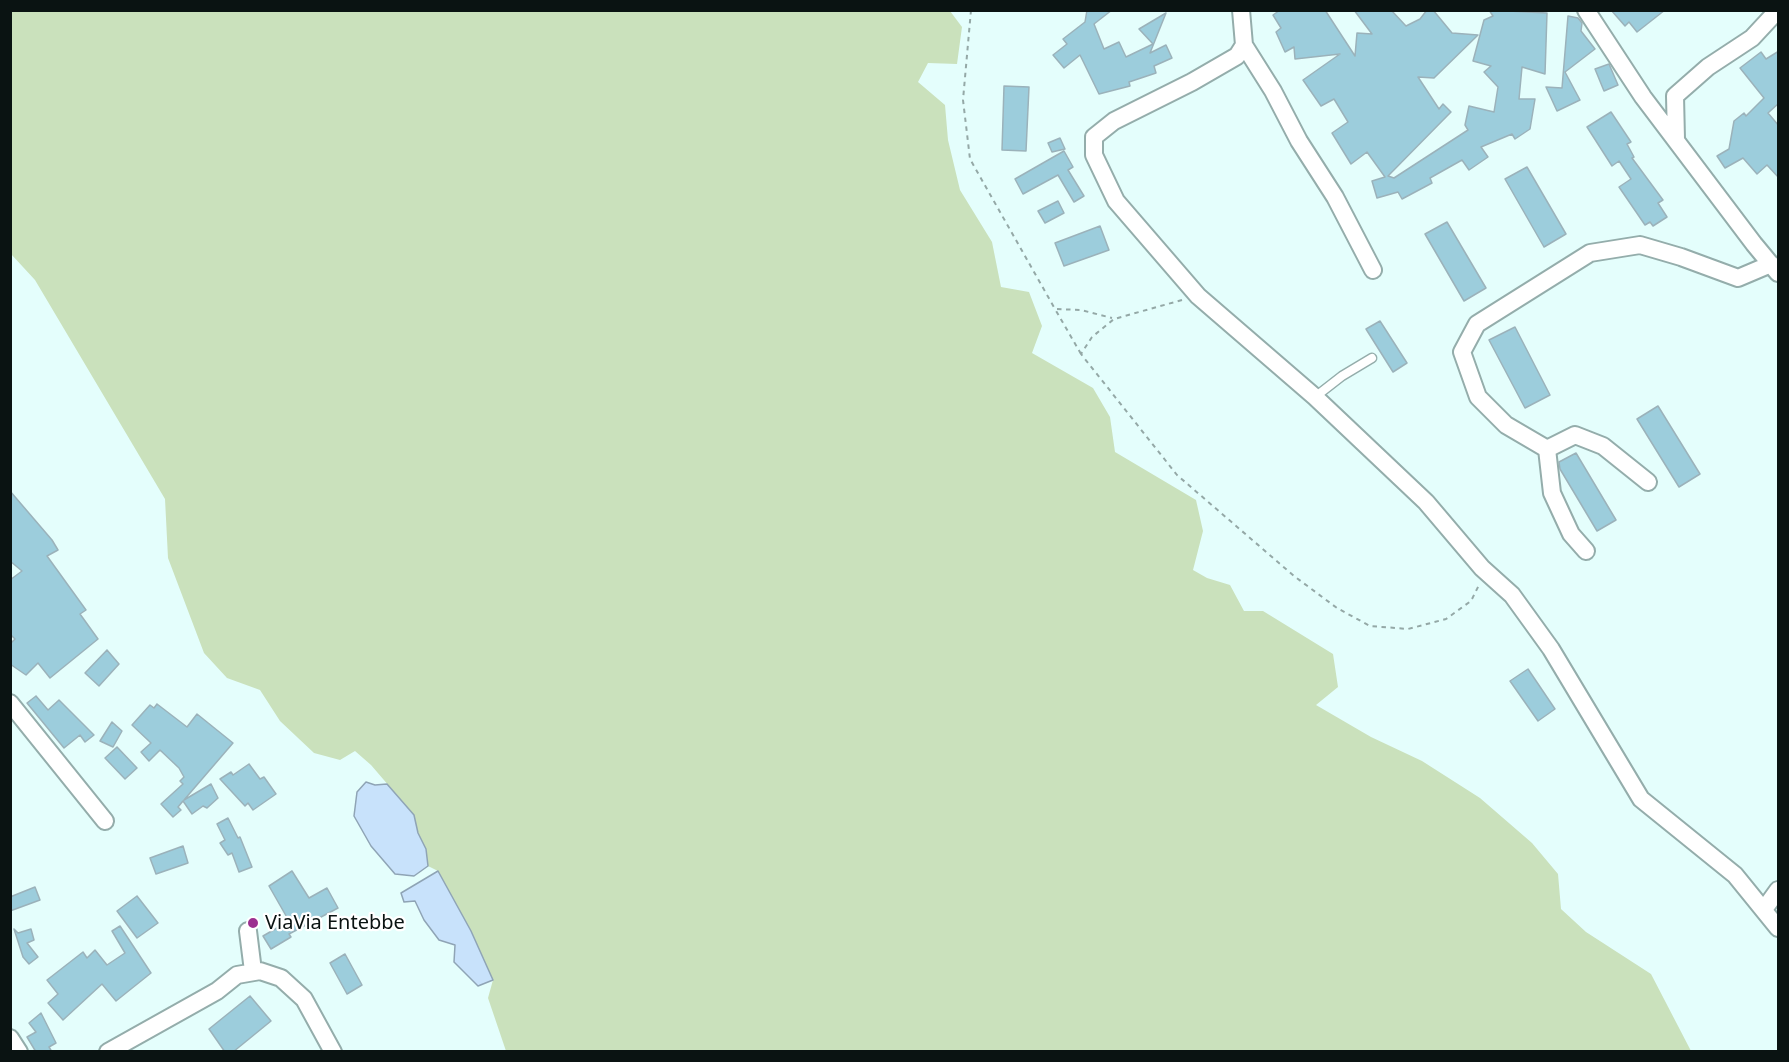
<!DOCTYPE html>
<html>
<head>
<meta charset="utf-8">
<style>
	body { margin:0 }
	#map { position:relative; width:1789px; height:1062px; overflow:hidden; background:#e4fefc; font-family:"Noto Sans",sans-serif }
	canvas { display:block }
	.frame { position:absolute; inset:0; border:12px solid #0a1312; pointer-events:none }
</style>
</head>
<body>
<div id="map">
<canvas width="1789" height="1062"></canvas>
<div class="frame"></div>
</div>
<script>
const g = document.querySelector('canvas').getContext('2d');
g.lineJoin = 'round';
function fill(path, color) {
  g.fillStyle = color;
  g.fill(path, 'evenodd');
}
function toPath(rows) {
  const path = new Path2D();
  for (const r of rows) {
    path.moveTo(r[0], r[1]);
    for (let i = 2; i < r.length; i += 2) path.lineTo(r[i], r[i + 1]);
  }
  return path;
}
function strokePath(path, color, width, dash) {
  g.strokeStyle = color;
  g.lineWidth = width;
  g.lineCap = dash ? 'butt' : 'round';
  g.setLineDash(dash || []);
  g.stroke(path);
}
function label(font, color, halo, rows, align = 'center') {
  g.font = font + ' "Noto Sans",sans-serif';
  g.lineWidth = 4.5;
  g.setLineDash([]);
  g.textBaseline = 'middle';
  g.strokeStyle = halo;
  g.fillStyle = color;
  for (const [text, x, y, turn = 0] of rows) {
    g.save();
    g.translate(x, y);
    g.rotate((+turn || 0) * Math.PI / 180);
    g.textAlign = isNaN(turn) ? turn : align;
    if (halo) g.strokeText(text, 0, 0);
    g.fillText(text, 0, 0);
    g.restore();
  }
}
const green = toPath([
	[11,11,950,11,962,27,957,64,928,63,918,82,945,105,948,140,960,190,992,242,1001,287,1029,292,1042,326,1032,353,1093,388,1110,417,1115,452,1196,500,1203,531,1193,570,1207,578,1230,585,1244,611,1263,611,1333,654,1338,687,1316,705,1371,737,1422,761,1480,798,1532,843,1558,874,1561,909,1586,932,1651,974,1691,1051,506,1051,488,998,493,980,471,931,438,871,428,866,426,849,418,833,414,815,371,765,355,751,340,760,314,753,280,721,260,690,227,678,204,653,168,558,165,499,35,280,11,254]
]);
const water = toPath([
	[366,782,375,785,387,784,414,815,418,833,426,849,428,866,414,876,395,874,371,846,354,816,357,792,366,782],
	[438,871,471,931,493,980,478,986,454,962,455,945,439,940,424,920,415,901,404,902,401,893,438,871]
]);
const building = toPath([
	[1087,10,1112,10,1094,24,1104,49,1119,42,1126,57,1153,44,1139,29,1166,13,1150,53,1166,45,1172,58,1154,66,1156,73,1129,82,1130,86,1099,94,1080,55,1064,68,1053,55,1067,44,1063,39,1085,22,1087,10],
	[1280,10,1325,10,1355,56,1357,33,1372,34,1354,10,1391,10,1406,26,1420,19,1427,10,1433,10,1452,33,1478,35,1434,78,1418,77,1439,109,1443,104,1451,112,1388,176,1394,178,1468,130,1465,125,1469,106,1494,112,1498,87,1484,72,1491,66,1473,61,1484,20,1493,16,1489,10,1547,13,1545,74,1522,67,1519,99,1535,99,1530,129,1515,139,1512,134,1481,147,1488,157,1469,170,1462,160,1430,178,1432,183,1402,199,1398,192,1377,198,1372,181,1385,177,1367,152,1351,164,1332,133,1348,122,1334,99,1321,106,1303,80,1340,54,1295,59,1294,47,1285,52,1276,32,1281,28,1273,15,1280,10],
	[1611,10,1665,10,1637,32,1629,22,1625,26,1611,10],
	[1568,16,1578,18,1582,23,1581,31,1595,49,1565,72,1580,100,1557,111,1546,87,1562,88,1568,16],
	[1779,51,1779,103,1768,113,1779,126,1779,178,1767,165,1757,174,1743,158,1725,168,1717,156,1729,149,1734,121,1744,113,1746,116,1764,98,1740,68,1761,52,1766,59,1779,51],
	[1609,64,1618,85,1604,91,1595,69,1609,64],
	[1004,86,1029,87,1026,151,1002,150,1004,86],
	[1611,112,1631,142,1627,144,1634,157,1632,158,1663,200,1658,203,1667,217,1653,226,1650,222,1645,225,1619,187,1631,179,1619,161,1612,166,1587,127,1611,112],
	[1060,138,1065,149,1052,152,1048,143,1060,138],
	[1064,151,1073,167,1068,170,1084,196,1074,202,1058,175,1023,194,1015,179,1064,151],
	[1527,167,1566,234,1544,247,1505,179,1527,167],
	[1058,201,1064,213,1045,223,1038,211,1058,201],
	[1447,222,1486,288,1464,301,1425,234,1447,222],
	[1100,226,1109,250,1064,266,1055,243,1100,226],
	[1380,321,1407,363,1393,372,1366,329,1380,321],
	[1515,327,1550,395,1525,408,1489,340,1515,327],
	[1658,406,1700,474,1679,487,1637,419,1658,406],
	[1576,453,1616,520,1597,531,1560,469,1559,462,1576,453],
	[10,491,52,540,58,550,47,556,86,610,80,614,98,639,50,678,38,663,26,675,10,664,10,644,15,639,10,634,10,580,22,571,10,561,10,491],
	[107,650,119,664,99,686,85,673,107,650],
	[1528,669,1555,709,1538,721,1510,681,1528,669],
	[36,696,48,710,59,700,94,735,85,742,80,735,64,748,27,703,36,696],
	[157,704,187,727,197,714,233,743,184,800,211,784,218,798,207,808,203,806,192,814,183,801,178,807,181,810,173,817,161,804,183,784,180,781,184,777,179,768,160,750,149,761,141,752,151,743,132,725,150,705,154,708,157,704],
	[112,722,122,731,113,747,100,741,112,722],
	[117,747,137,768,125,779,105,758,117,747],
	[249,764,260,779,264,777,276,794,253,810,248,803,245,806,220,779,231,772,233,775,249,764],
	[228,818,238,838,240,837,252,867,239,872,232,853,228,855,220,843,225,840,217,824,228,818],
	[183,846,188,863,156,874,150,858,183,846],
	[292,871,309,898,327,888,338,908,289,934,291,937,271,949,263,936,289,921,269,886,292,871],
	[35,887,40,900,10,911,10,897,35,887],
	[137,896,158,923,137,938,117,911,137,896],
	[120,926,151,973,116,1001,102,984,63,1020,48,1003,58,994,47,980,83,952,87,958,95,950,107,965,125,953,112,931,120,926],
	[14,929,18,933,31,929,34,940,27,943,38,957,29,964,23,957,14,929],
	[345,954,362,985,347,994,330,963,345,954],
	[250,996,271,1021,233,1052,225,1052,209,1029,250,996],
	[41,1013,56,1043,49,1047,52,1052,36,1052,27,1037,36,1032,29,1023,41,1013]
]);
const path = toPath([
	[971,10,963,100,970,159,1055,309],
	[1182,300,1114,319,1092,337,1081,354,1177,475,1294,576,1337,608,1370,626,1408,629,1446,619,1471,601,1479,585],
	[1081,354,1055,309,1081,310,1112,318]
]);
const service = toPath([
	[1315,397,1342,376,1372,358]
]);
const minor = toPath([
	[1241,10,1244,45,1237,56,1192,82,1114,121,1094,137,1094,155,1116,201,1198,296,1315,397,1426,502,1482,568,1512,595,1551,649,1641,799,1735,875,1778,928],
	[1586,10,1643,97,1754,244,1778,273],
	[1244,45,1273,91,1299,141,1335,197,1373,270],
	[1676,139,1675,96,1708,67,1752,38,1778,10],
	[1547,449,1575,435,1603,446,1648,482],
	[1586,551,1571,534,1552,493,1547,449,1506,425,1478,397,1462,352,1477,324,1590,253,1640,245,1681,257,1738,278,1771,264],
	[10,703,105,821],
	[1765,908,1778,890],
	[248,931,253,971],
	[10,1038,19,1052],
	[108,1052,217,991,237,975,260,971,281,978,304,999,333,1052]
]);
const markers = [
	[253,923,6,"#9c2f90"]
];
const poiNames = [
	["ViaVia Entebbe",265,923]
];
fill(green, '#cae1bc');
fill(water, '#c8e2fb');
strokePath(water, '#8fa4b5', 1.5);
fill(building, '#9ccddc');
strokePath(building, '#9bb2ba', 1.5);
strokePath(service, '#94adab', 11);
strokePath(minor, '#94adab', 20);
strokePath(path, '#94a8a6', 2, [4.5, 4.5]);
strokePath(service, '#fff', 8);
strokePath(minor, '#fff', 16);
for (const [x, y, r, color] of markers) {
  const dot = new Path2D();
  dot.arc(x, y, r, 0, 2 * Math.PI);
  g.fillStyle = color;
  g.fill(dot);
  strokePath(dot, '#fff', 2);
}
label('20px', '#0a1312', '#fff', poiNames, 'left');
</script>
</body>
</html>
